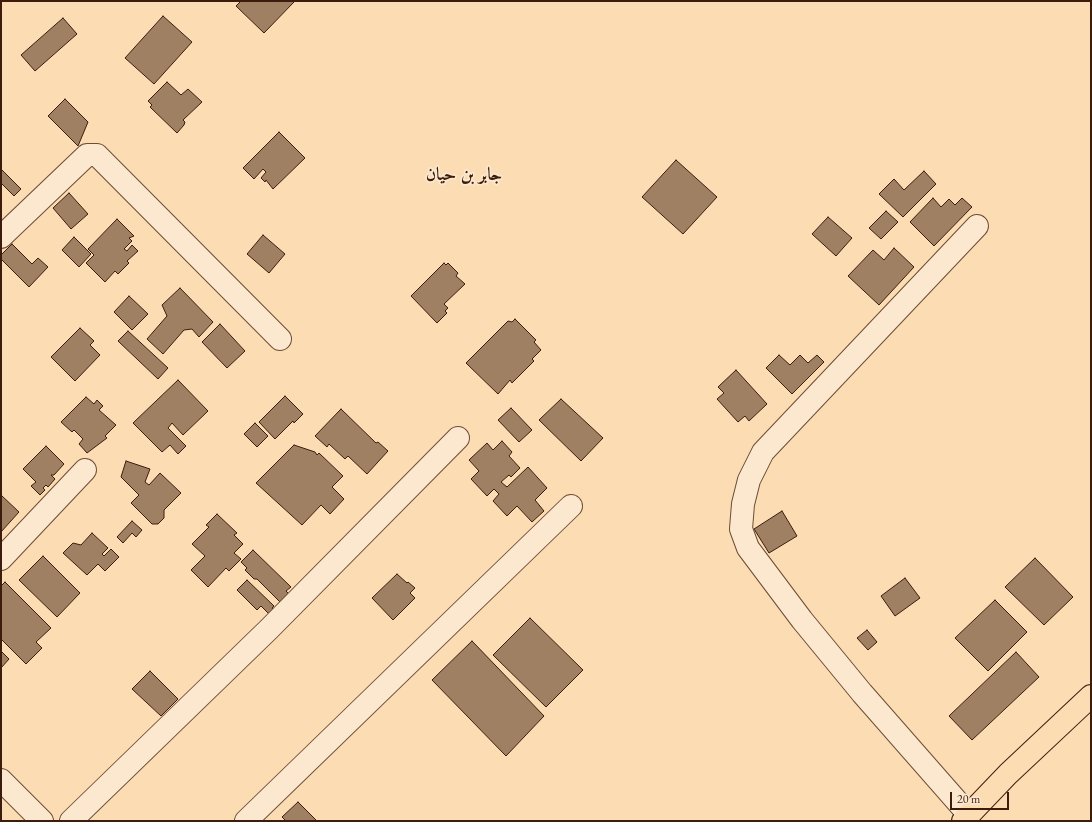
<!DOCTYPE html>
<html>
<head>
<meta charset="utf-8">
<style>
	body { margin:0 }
	#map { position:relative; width:1092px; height:822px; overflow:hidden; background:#fbdcb3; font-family:"EB Garamond",serif }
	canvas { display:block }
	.frame { position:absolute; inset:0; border:2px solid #3c1d0d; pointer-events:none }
	.scale { position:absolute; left:950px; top:792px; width:59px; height:18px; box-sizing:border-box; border:2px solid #3c1d0d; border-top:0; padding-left:5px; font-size:12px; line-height:14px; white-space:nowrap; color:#3c1d0d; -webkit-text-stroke:3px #fce8ce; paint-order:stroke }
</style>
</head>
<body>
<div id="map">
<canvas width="1092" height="822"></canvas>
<div class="frame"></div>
<div class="scale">20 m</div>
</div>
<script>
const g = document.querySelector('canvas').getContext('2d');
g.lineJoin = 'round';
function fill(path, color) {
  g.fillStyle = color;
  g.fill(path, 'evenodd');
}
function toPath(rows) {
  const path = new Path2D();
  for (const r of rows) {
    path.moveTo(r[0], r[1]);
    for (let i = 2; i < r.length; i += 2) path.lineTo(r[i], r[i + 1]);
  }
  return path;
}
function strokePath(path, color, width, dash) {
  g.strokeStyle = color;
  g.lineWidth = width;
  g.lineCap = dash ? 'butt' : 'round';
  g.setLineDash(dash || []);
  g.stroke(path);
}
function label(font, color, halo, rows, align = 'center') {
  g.font = font + ' "EB Garamond",Amiri,serif';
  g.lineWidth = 3.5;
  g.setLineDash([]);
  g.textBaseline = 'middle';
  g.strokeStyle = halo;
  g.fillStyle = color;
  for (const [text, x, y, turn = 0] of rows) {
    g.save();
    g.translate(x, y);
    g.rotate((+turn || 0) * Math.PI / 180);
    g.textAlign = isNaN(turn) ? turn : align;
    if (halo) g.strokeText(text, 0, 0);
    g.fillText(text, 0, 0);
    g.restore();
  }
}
const building = toPath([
	[241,1,293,1,294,2,264,33,236,6,241,1],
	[163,16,192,42,154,84,125,58,163,16],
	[63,18,77,34,35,71,21,55,63,18],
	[167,82,181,95,188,89,202,102,183,120,185,122,184,125,177,133,150,107,152,105,148,101,167,82],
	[65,99,88,122,78,146,48,116,65,99],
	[279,132,305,158,273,189,266,180,265,182,261,178,266,172,263,169,254,179,243,168,279,132],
	[676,160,717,197,683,234,642,197,676,160],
	[1,169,21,189,14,196,1,183,1,169],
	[924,171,936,184,903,217,879,194,894,179,904,190,924,171],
	[69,193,88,214,71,229,53,208,69,193],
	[933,198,941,207,949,199,955,205,962,198,972,207,934,246,910,222,933,198],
	[886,211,898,222,881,239,869,228,886,211],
	[828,217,852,238,836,256,812,234,828,217],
	[117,219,134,236,129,238,132,241,124,249,127,251,132,245,138,251,127,261,129,263,118,274,115,271,105,282,86,263,94,255,88,249,117,219],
	[263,235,285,254,269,273,247,254,263,235],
	[74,237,91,254,79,267,62,250,74,237],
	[12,244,32,264,38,258,48,267,29,287,1,259,1,255,12,244],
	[894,248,914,267,879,305,848,276,873,250,884,260,894,248],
	[444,263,446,265,448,263,458,273,456,276,465,284,444,304,448,308,445,311,447,313,437,323,411,296,444,263],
	[180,288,213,322,199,337,192,329,184,330,163,354,147,339,167,316,162,305,180,288],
	[129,296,148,314,132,330,114,312,129,296],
	[515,319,536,340,534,342,541,350,532,359,534,361,512,383,510,380,498,394,466,363,508,321,512,322,515,319],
	[220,324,245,351,227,368,202,342,220,324],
	[80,328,94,341,90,345,100,355,75,381,51,357,80,328],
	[128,331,168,368,158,379,118,341,128,331],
	[779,355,790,365,800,355,808,363,817,355,824,362,792,394,766,368,779,355],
	[736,370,767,404,749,421,745,416,738,422,717,399,724,393,718,387,736,370],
	[178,380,208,411,183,435,172,423,168,428,186,446,178,454,170,445,162,452,133,423,178,380],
	[285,396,303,414,294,423,293,421,275,439,259,422,285,396],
	[86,397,94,404,97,400,103,406,99,410,116,425,105,436,107,438,87,453,79,444,83,439,74,430,72,432,61,422,86,397],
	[561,399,603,438,581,461,539,420,561,399],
	[511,408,532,430,519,442,498,420,511,408],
	[341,409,376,443,378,442,388,451,367,474,348,456,345,459,329,444,327,447,315,436,341,409],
	[255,423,268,436,257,447,244,434,255,423],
	[502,441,512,452,509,456,520,468,511,477,509,475,501,482,507,487,528,467,547,488,535,500,544,511,532,522,517,506,507,516,493,501,499,494,494,489,487,496,471,479,479,471,469,460,487,443,493,450,502,441],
	[294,445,315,452,317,455,319,453,343,476,332,487,344,499,330,514,321,505,302,525,256,483,294,445],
	[46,446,64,464,54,475,51,475,55,479,48,487,46,485,43,488,45,490,40,495,31,486,36,482,23,469,46,446],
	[126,461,150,469,145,482,149,485,160,473,181,493,164,510,164,518,158,524,152,524,131,503,139,495,121,477,126,461],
	[1,495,19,512,1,532,1,495],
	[782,511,797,536,769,553,754,529,782,511],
	[217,514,237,533,234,535,243,544,234,553,241,559,229,571,226,568,208,587,191,570,205,556,192,544,209,527,206,525,217,514],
	[132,521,142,530,136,537,132,533,123,543,117,537,132,521],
	[92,533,108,548,102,554,104,556,111,549,119,557,105,571,98,564,87,575,63,553,73,543,81,545,92,533],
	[253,550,291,587,286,591,290,595,282,604,257,579,254,579,245,570,247,568,241,562,253,550],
	[43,556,80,593,57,617,19,580,43,556],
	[1035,558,1073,597,1044,625,1005,587,1035,558],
	[397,574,407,583,408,582,415,588,410,593,415,598,393,620,372,598,397,574],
	[905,578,920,598,895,616,881,596,905,578],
	[247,580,274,606,272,608,275,612,271,616,261,606,257,610,237,590,247,580],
	[5,582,51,628,36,642,42,648,26,664,1,639,1,586,5,582],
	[995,600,1027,632,988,671,955,638,995,600],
	[530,618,583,670,546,707,493,655,530,618],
	[867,630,877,642,868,650,857,638,867,630],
	[472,641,544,716,506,756,432,680,472,641],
	[1,651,9,659,1,668,1,651],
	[1016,652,1039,677,972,740,949,716,1016,652],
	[150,671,178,699,161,716,132,689,150,671],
	[298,802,317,821,286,821,282,817,298,802]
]);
const minor = toPath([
	[1,237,87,155,97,155,280,339],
	[1,559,85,470],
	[1,780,42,821],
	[969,815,862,693,802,620,748,548,741,529,743,504,749,480,763,452,977,226],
	[71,821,269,629,458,438],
	[246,821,571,506]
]);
const major = toPath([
	[963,821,1008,774,1091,696]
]);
const quarterNames = [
	["جابر بن حيان",464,175]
];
fill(building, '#9f8063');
strokePath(building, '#3c1d0d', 1);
strokePath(minor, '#6c4d36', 24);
strokePath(major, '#3c1d0d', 24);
strokePath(minor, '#fce8ce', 22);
strokePath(major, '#fbdcb3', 22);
label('bold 18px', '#3c1d0d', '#fce8ce', quarterNames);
</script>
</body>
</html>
